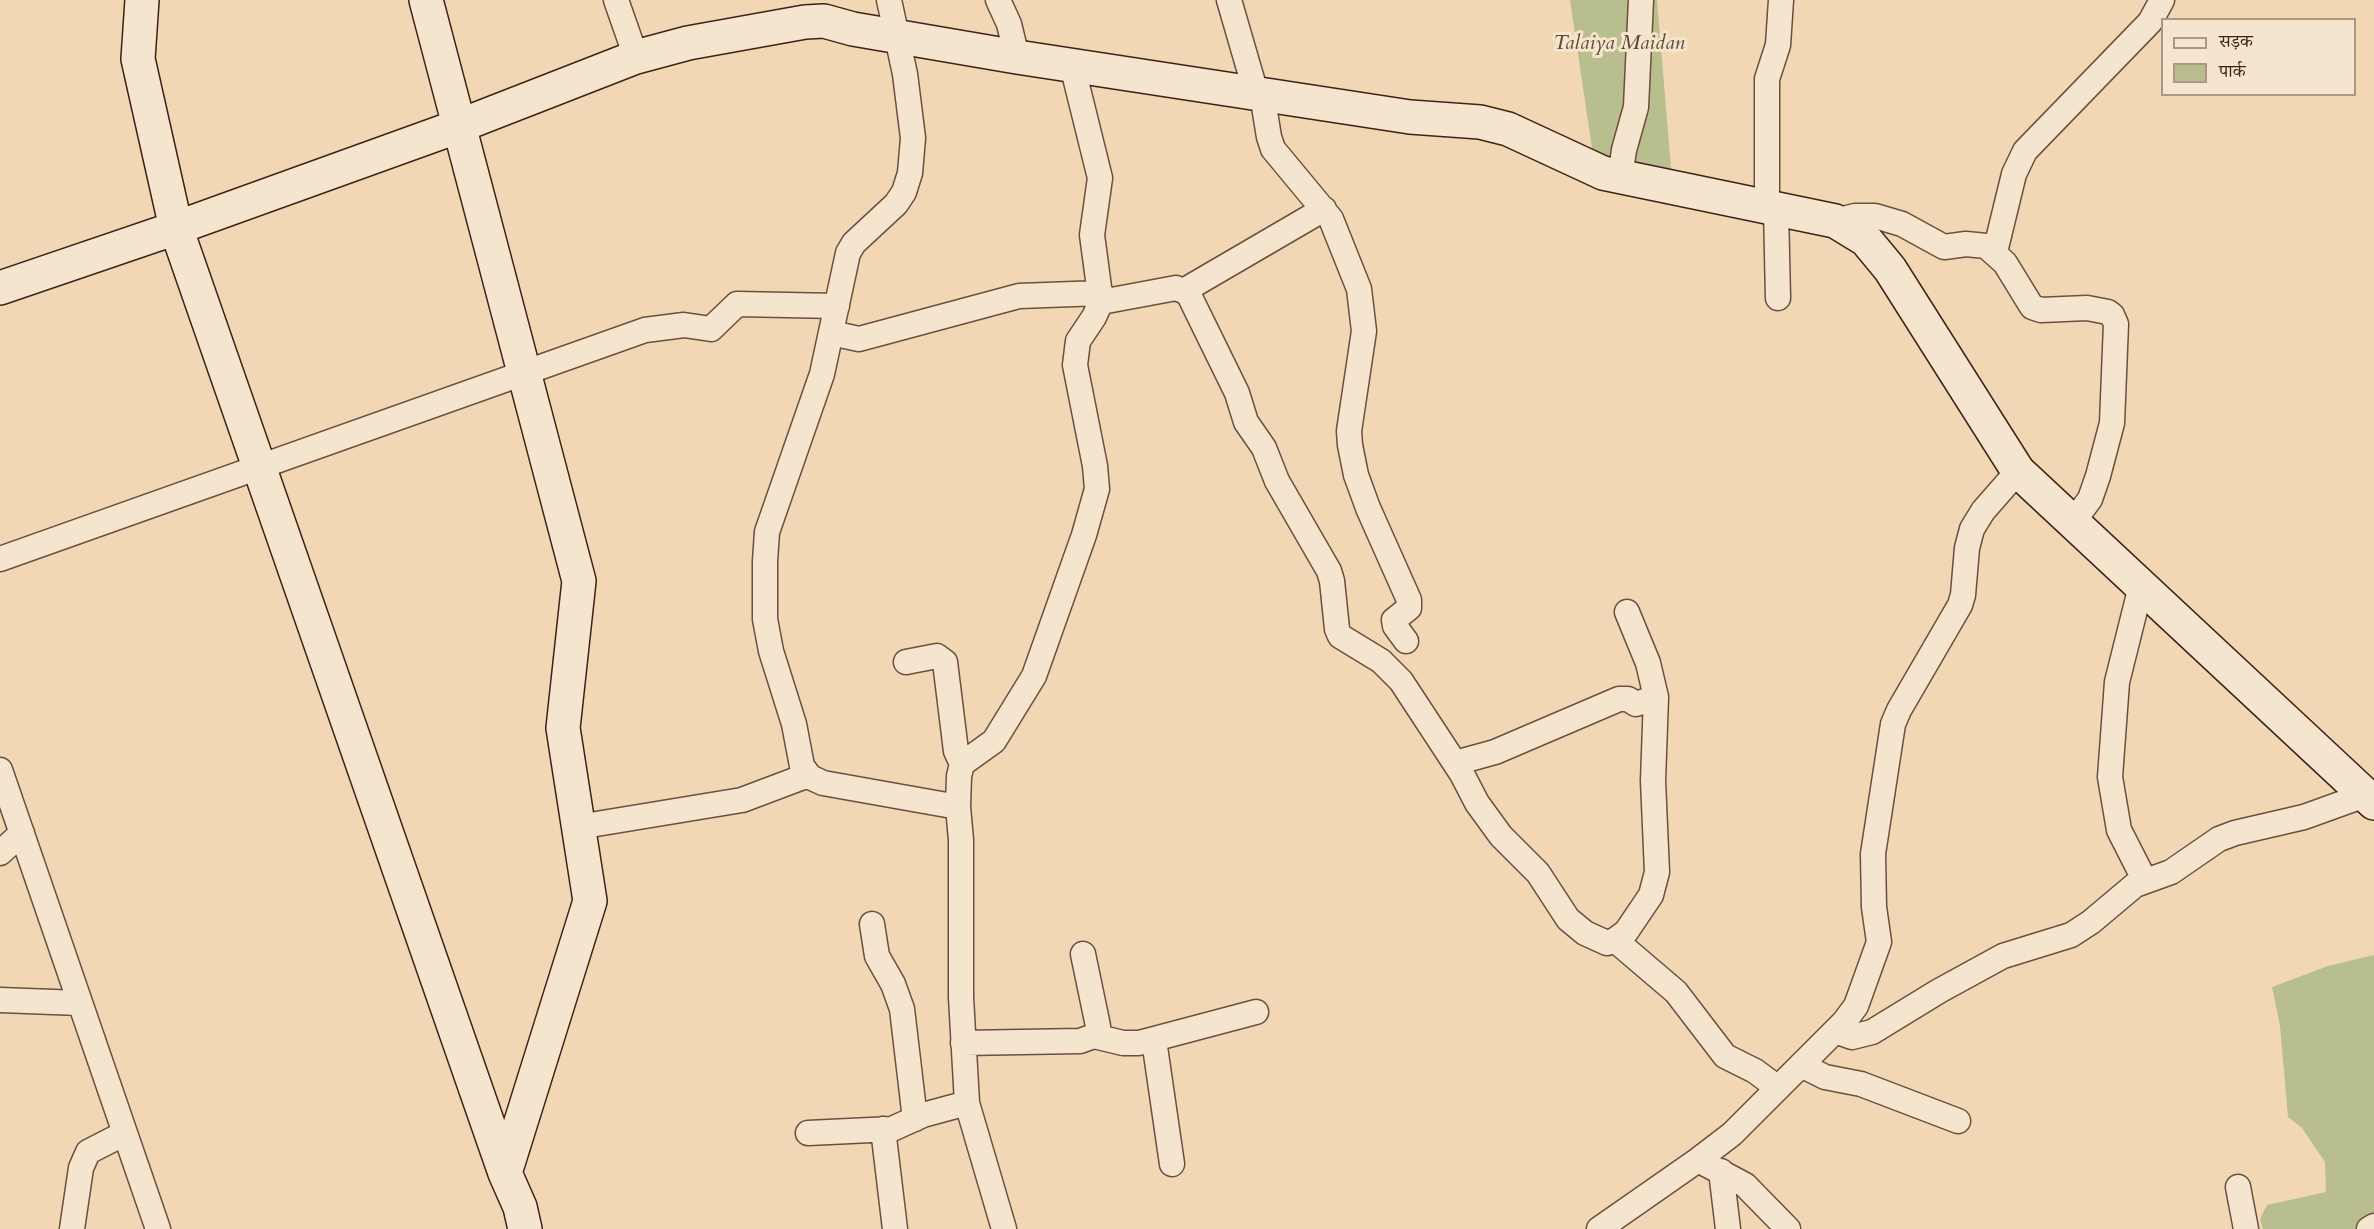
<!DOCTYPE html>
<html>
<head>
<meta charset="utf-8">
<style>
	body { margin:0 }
	#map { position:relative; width:2374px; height:1229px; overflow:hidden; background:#f1d7b4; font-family:Cardo,"Noto Serif Devanagari",serif }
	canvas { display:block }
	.legend { position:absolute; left:2161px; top:18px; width:195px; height:78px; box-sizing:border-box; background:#f6e5ce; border:2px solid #ac9785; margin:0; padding:8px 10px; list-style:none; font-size:18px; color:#3e2218 }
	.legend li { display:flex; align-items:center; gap:12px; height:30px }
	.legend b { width:30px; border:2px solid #ac9785 }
</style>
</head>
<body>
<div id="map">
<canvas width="2374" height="1229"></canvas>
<ul class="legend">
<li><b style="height:8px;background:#f6e5ce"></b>सड़क</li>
<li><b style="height:16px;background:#b9be8e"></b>पार्क</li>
</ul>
</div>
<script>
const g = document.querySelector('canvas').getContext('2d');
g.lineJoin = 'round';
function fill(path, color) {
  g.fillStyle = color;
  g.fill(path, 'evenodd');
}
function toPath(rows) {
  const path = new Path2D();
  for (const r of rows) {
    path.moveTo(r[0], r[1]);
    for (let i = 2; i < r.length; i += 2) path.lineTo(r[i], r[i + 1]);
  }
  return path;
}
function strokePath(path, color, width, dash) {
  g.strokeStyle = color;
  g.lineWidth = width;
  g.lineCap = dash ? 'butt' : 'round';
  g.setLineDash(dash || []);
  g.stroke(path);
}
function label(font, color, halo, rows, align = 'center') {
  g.font = font + ' Cardo,serif';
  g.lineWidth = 6;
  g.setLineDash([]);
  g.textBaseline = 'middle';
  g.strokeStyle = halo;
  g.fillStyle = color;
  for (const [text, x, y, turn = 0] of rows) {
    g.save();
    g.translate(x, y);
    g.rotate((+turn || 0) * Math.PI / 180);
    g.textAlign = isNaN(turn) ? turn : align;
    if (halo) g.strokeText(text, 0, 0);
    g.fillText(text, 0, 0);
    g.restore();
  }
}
const green = toPath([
	[1570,0,1657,0,1672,180,1593,155],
	[2374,955,2374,1219,2360,1229,2263,1229,2260,1219,2267,1205,2326,1192,2325,1162,2302,1128,2288,1117,2280,1026,2272,987,2328,966]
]);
const street = toPath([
	[616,0,636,57],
	[889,0,905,74,913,138,910,173,904,192,896,204,854,243,848,253,822,374,767,532,765,561,765,619,771,651,794,724,802,766,810,777,823,783,958,807,961,840,961,997,967,1103,1004,1229],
	[998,0,1009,24,1017,57],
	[1229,0,1256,93],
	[1262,94,1269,137,1273,149,1331,219,1359,289,1364,331,1349,431,1350,445,1356,475,1368,508,1409,600,1409,608,1394,620,1395,626,1406,641],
	[1620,178,1624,150,1636,107,1641,0],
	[1767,207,1767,79,1778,45,1781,0],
	[1776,209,1778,298],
	[1835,221,1855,216,1875,216,1902,224,1944,247,1966,244,1986,246,2005,263,2032,307,2041,310,2087,308,2108,312,2112,315,2116,324,2112,423,2098,476,2090,499,2073,522],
	[1995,252,2014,174,2025,151,2150,22,2162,0],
	[1185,290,1324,209],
	[1101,302,1176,288,1188,293,1237,393,1246,422,1264,448,1277,481,1329,571,1332,581,1337,629,1340,636,1381,661,1401,681,1462,774,1477,803,1501,836,1538,873,1568,919,1585,933,1607,943,1615,940,1626,932,1651,895,1657,872,1653,781,1656,697,1648,663,1627,612],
	[831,333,859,339,1019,296,1101,293],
	[0,559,645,330,684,325,711,329,737,304,837,306],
	[2141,586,2117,682,2110,777,2119,830,2145,881],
	[906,662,937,656,945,662,956,751,962,764],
	[1455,763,1495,752,1619,699,1628,699,1636,704,1656,697],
	[0,770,158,1229],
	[958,807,959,776,962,764,994,741,1034,676,1084,535,1097,489,1095,466,1075,365,1078,341,1094,317,1101,302,1092,235,1100,178,1072,65],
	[578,827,742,800,803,777,810,777],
	[0,853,22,833],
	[872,924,877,956,893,984,902,1009,915,1119],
	[1615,940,1676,992,1725,1056,1755,1071,1778,1088],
	[0,1000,80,1003],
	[1835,1031,1852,1037,1872,1032,1939,991,2003,956,2071,935,2091,922,2135,885,2171,872,2219,839,2235,833,2304,817,2365,795],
	[1094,1036,1123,1043,1139,1043,1256,1012],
	[1154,1040,1172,1164],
	[963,1043,1080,1041,1094,1036,1098,1032,1098,1026,1083,954],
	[1801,1065,1825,1077,1861,1084,1958,1121],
	[883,1129,895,1229],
	[808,1133,892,1129,923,1115,967,1103],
	[1698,1160,1745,1185,1788,1229],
	[1721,1171,1728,1229],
	[2238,1187,2246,1229],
	[72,1229,81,1168,88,1152,125,1133],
	[1599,1229,1698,1160,1732,1134,1844,1022,1856,1006,1879,942,1874,907,1873,854,1893,724,1899,710,1960,605,1963,595,1967,548,1972,529,1983,511,2018,471],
	[2369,1229,2374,1226]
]);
const secondary = toPath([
	[142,0,138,59,176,228,505,1173,520,1207,525,1229],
	[426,0,579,581,563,728,590,901,505,1173],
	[0,288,176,228,459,126,636,57,688,43,805,22,824,21,853,29,1017,57,1410,117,1480,122,1508,129,1603,173,1835,221,1866,240,1890,269,2018,471,2374,803]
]);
const parkNames = [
	["Talaiya Maidan",1619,44]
];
fill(green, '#b9be8e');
strokePath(street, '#6b4f3f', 27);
strokePath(secondary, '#3e2218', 36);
strokePath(street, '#f6e5ce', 24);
strokePath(secondary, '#f6e5ce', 33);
label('italic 21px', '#5d4936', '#f6e5ce', parkNames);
</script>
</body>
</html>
